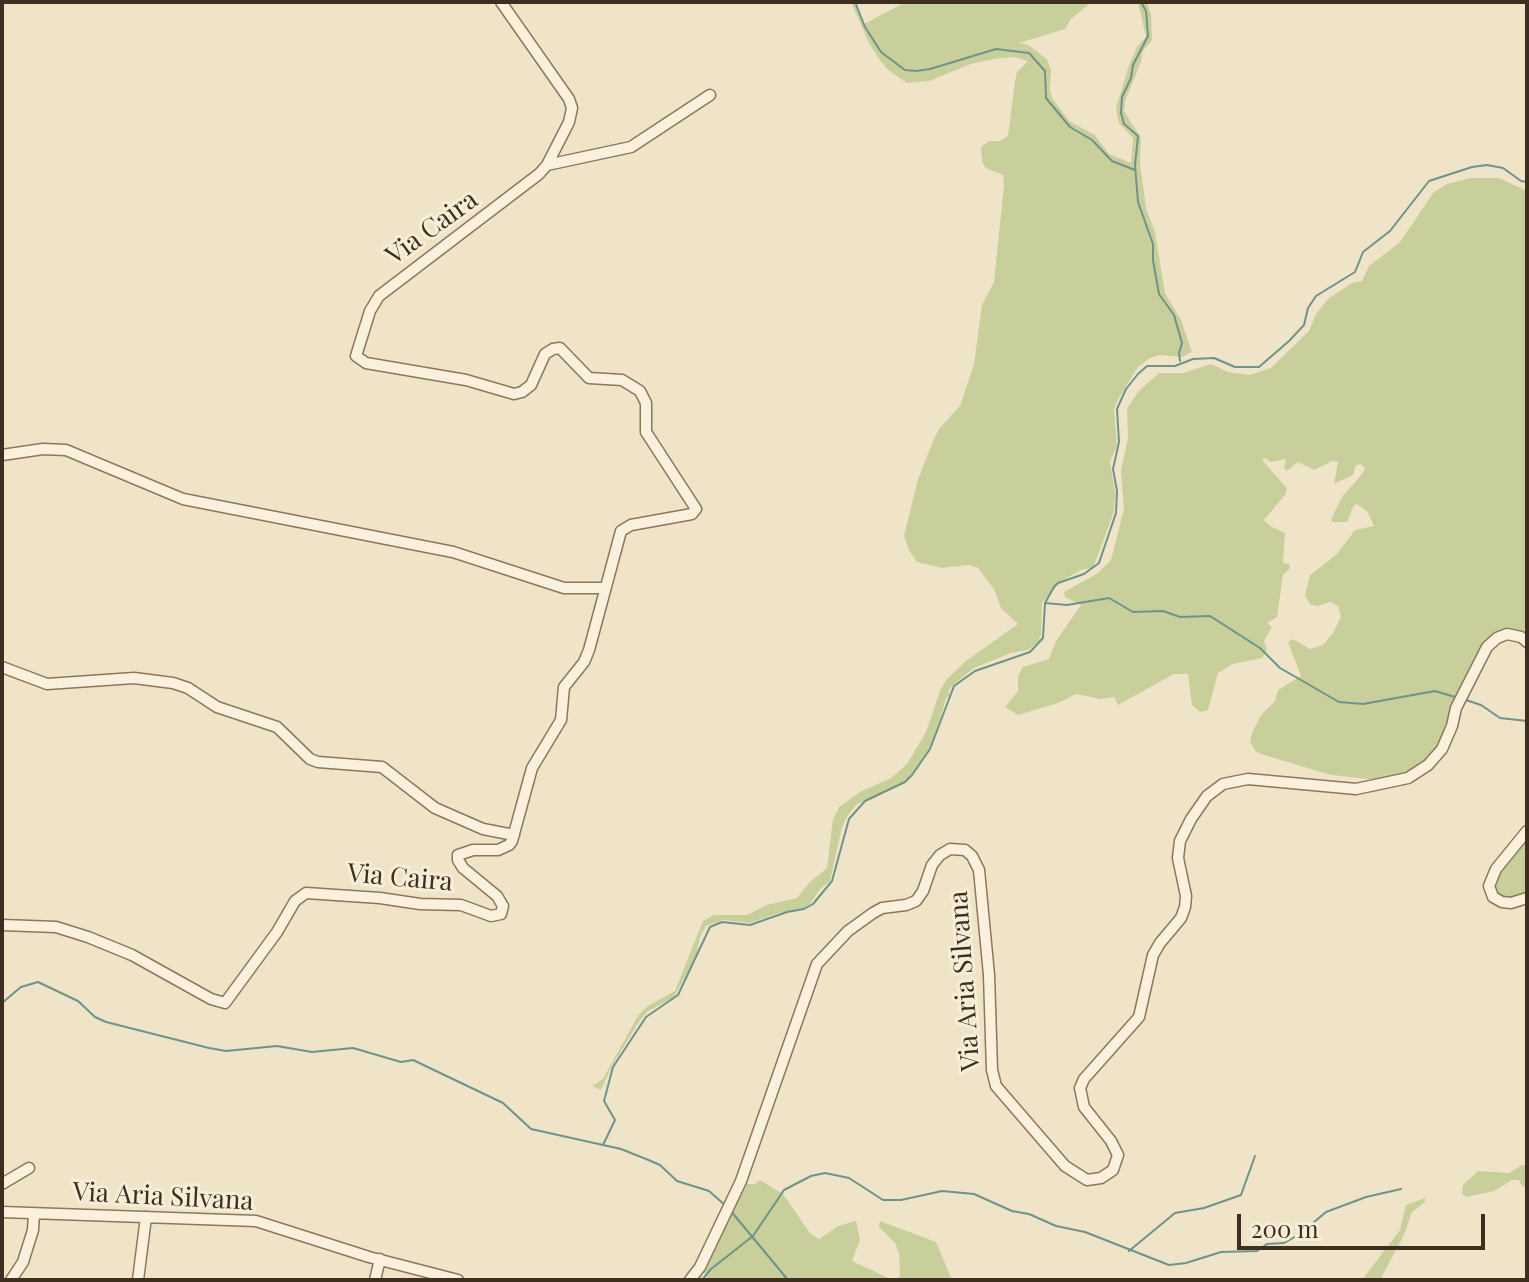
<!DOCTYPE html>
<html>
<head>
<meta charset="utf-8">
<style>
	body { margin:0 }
	#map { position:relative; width:1529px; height:1282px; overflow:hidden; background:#f0e4c8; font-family:"Playfair Display",serif }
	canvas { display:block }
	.frame { position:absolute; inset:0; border:4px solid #3d2e20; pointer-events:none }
	.scale { position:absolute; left:1237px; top:1214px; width:248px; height:36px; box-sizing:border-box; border:4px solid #3d2e20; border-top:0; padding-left:10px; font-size:24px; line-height:28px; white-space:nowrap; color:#3d2e20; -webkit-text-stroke:6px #f7eed8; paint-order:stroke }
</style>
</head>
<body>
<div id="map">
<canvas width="1529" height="1282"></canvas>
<div class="frame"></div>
<div class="scale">200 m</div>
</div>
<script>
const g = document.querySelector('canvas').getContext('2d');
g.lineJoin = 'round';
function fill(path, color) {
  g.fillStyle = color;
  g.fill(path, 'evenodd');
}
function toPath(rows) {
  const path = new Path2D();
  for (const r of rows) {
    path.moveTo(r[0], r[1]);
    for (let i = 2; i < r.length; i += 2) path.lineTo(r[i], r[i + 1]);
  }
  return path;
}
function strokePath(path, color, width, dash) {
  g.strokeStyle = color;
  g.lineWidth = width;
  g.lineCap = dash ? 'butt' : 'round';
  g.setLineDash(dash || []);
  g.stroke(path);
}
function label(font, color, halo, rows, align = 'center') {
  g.font = font + ' "Playfair Display",serif';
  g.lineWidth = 6;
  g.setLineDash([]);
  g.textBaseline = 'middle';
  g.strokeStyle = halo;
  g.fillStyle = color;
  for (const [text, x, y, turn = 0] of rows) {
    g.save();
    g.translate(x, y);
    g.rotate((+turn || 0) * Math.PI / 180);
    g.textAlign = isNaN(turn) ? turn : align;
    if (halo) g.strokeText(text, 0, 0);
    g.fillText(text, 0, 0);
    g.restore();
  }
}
const green = toPath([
	[851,2,855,2,864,24,906,2,1092,2,1071,19,1065,29,1019,43,1028,45,1047,59,1051,70,1050,91,1053,99,1069,121,1095,135,1109,154,1131,163,1133,138,1119,123,1116,108,1129,65,1137,47,1146,37,1138,2,1147,2,1151,15,1152,40,1143,51,1141,62,1125,101,1124,111,1141,138,1140,164,1146,208,1155,232,1165,293,1181,320,1192,352,1182,357,1160,355,1150,358,1138,367,1120,396,1114,409,1117,445,1110,462,1115,493,1114,512,1093,568,1081,570,1060,582,1042,603,1041,636,1038,642,1028,650,1011,653,974,668,954,684,949,690,950,695,946,698,935,738,914,774,901,784,857,804,848,815,842,827,830,881,820,889,810,904,804,909,779,913,750,923,723,920,706,926,700,937,696,957,674,997,647,1012,640,1020,613,1064,601,1090,592,1086,603,1079,639,1014,648,1006,675,991,703,921,714,915,747,915,767,905,797,898,810,882,827,868,833,819,839,807,860,792,891,778,907,764,926,732,940,691,946,680,966,661,1018,624,1001,608,994,589,978,568,969,565,942,568,917,562,909,550,904,536,918,479,934,439,939,429,960,406,974,364,982,305,994,282,1004,185,1003,175,986,168,982,162,981,147,989,141,1000,141,1008,136,1015,81,1017,72,1028,61,1014,57,994,59,971,64,929,81,907,83,888,70,879,59,869,43],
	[1470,178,1499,178,1527,191,1527,637,1516,631,1506,630,1482,647,1453,704,1448,726,1441,744,1428,760,1405,775,1376,780,1331,775,1264,755,1256,752,1250,742,1252,733,1261,715,1275,701,1278,690,1301,676,1288,642,1293,639,1310,649,1323,645,1333,633,1341,617,1338,606,1330,602,1318,606,1311,605,1305,596,1310,575,1337,554,1355,530,1374,526,1367,511,1357,504,1354,505,1347,522,1332,522,1331,519,1342,497,1363,473,1365,468,1360,464,1356,465,1353,475,1334,484,1338,462,1332,461,1314,470,1298,462,1287,471,1284,468,1286,459,1271,462,1265,458,1262,460,1287,488,1285,495,1264,520,1270,526,1285,533,1283,563,1289,564,1290,568,1283,575,1277,617,1267,623,1272,627,1264,641,1267,650,1262,658,1233,664,1218,673,1208,710,1200,712,1192,705,1188,674,1174,674,1118,705,1114,697,1101,699,1076,694,1058,703,1018,715,1005,707,1018,691,1018,676,1023,667,1049,659,1056,641,1081,605,1065,597,1064,592,1098,573,1111,560,1124,509,1121,471,1128,438,1127,409,1138,392,1159,373,1183,373,1211,364,1228,372,1250,375,1271,368,1309,331,1316,314,1328,299,1352,283,1362,281,1369,266,1400,242,1434,192,1447,184],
	[1527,838,1527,895,1512,900,1498,896,1494,887,1497,875],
	[1522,1165,1527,1165,1527,1188,1522,1186,1519,1180,1512,1180,1494,1191,1467,1197,1462,1194,1463,1185,1478,1171,1509,1173],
	[760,1180,783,1194,810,1233,819,1239,838,1226,856,1221,860,1240,852,1261,893,1280,710,1280,702,1270,743,1184,755,1184],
	[1425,1198,1425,1202,1412,1212,1404,1235,1380,1280,1362,1280,1400,1230,1406,1205],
	[880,1221,936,1242,952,1280,896,1280,900,1276,899,1253,895,1243,879,1227]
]);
const stream = toPath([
	[855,2,865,27,881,52,905,70,916,71,930,69,996,49,1029,53,1045,71,1046,98,1070,127,1092,140,1112,161,1135,170],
	[1141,2,1146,11,1148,36,1133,65,1131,78,1122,97,1121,113,1124,124,1138,136,1135,165,1138,202,1153,244,1153,260,1159,294,1174,315,1182,343,1179,353,1180,361],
	[1045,603,1067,605,1109,598,1133,612,1163,611,1180,617,1210,616,1260,648,1280,668,1339,702,1363,704,1435,691,1455,697],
	[1466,700,1481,705,1500,718,1527,721],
	[2,1003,21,987,38,982,78,1001,95,1017,106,1022,209,1048,226,1051,277,1046,312,1052,353,1048,401,1062,413,1060,503,1103,531,1129,621,1149,646,1159,660,1165,677,1181,709,1191,726,1206],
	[603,1145,615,1120,604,1101,613,1067,646,1017,678,995,710,927,722,922,750,925,787,912,804,909,813,904,832,881,849,819,865,801,905,782,912,775,930,749,954,686,975,671,1030,652,1043,638,1045,603,1054,587,1058,583,1084,574,1099,563,1116,513,1117,491,1113,469,1119,442,1117,409,1126,389,1138,374,1147,366,1175,366,1193,359,1214,358,1235,367,1259,367,1289,341,1304,325,1308,308,1316,296,1355,272,1363,252,1390,231,1429,181,1472,167,1487,165,1503,168,1521,181,1527,182],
	[730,1210,788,1280],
	[1129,1251,1175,1213,1204,1208,1241,1195,1255,1156],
	[702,1280,711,1269,753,1236,784,1190,811,1176,825,1173,849,1178,883,1200,901,1200,942,1191,974,1194,1012,1211,1029,1214,1056,1226,1085,1232,1169,1265,1186,1263,1221,1252,1257,1251,1267,1244,1284,1243,1300,1234,1326,1212,1366,1197,1401,1189]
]);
const minor = toPath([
	[547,165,631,147,710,95],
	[2,455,43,449,66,450,183,499,453,552,564,588,605,588],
	[2,667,47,684,134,678,173,683,188,688,217,707,277,727,310,759,318,762,382,767,435,808,483,829,514,835],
	[1527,831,1496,869,1489,886,1493,897,1502,902,1511,903,1527,898],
	[2,925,56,927,88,937,132,955,211,999,225,1003,277,932,295,901,306,893,380,898,420,904,461,905,491,916,501,914,503,906,497,896,463,868,458,860,458,855,473,850,498,850,509,845,512,841,532,768,561,720,564,687,584,662,589,650,621,531,631,525,692,514,696,509,646,432,646,403,640,391,622,380,589,378,560,348,553,349,545,354,531,385,522,392,514,394,466,380,366,363,356,356,370,311,379,296,539,174,547,165,569,122,572,108,569,99,501,2],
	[2,1184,29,1168],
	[2,1212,256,1221,369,1257,458,1280],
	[11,1280,23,1262,33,1230,34,1214],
	[138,1280,146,1217],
	[375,1280,380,1259],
	[690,1280,700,1267,741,1181,817,964,848,931,873,913,882,908,906,905,916,901,923,891,932,865,940,855,950,849,965,850,972,856,979,870,989,975,992,1070,996,1086,1065,1166,1087,1180,1101,1178,1113,1170,1118,1155,1111,1141,1084,1107,1080,1088,1084,1079,1139,1017,1153,955,1160,943,1181,918,1185,907,1186,896,1178,858,1180,841,1191,819,1207,796,1223,784,1248,779,1356,789,1408,778,1428,765,1442,749,1452,726,1456,708,1487,647,1497,638,1507,634,1521,637,1527,642]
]);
const streetNames = [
	["Via Caira",432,228,-36],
	["Via Caira",400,878,5],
	["Via Aria Silvana",965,981,-94],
	["Via Aria Silvana",163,1197,3]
];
fill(green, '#c9cf9b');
strokePath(stream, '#6f938a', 2);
strokePath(minor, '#8d765c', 13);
strokePath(minor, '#faf1dc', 10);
label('26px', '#3d2e20', '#f7eed8', streetNames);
</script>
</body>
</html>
